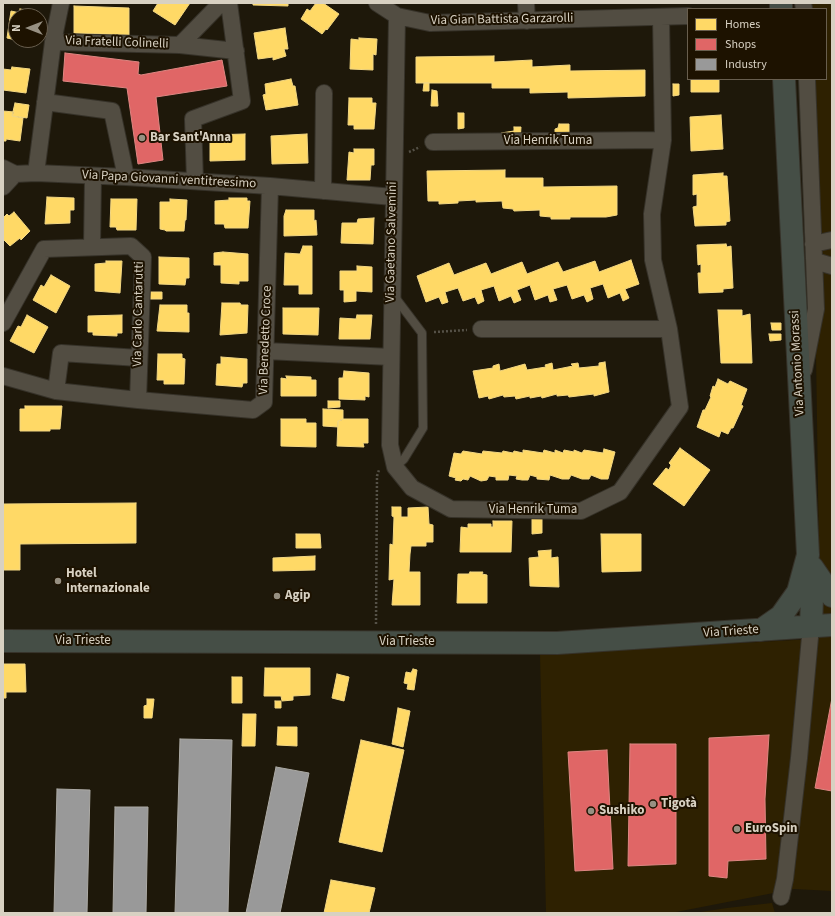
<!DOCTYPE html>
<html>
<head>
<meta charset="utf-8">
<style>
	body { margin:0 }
	#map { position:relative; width:835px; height:916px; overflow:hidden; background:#1e180a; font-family:"Source Sans 3",sans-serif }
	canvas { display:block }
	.frame { position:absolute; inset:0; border:4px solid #d8d1c2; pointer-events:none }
	.legend { position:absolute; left:687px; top:8px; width:140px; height:72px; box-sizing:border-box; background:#1d1200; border:1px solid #685e4e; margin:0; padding:5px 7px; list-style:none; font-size:12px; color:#d8d1c2 }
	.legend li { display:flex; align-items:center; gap:8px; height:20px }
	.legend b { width:20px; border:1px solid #685e4e }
	.north { position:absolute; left:8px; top:8px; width:40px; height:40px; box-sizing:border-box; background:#1d1200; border:1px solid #685e4e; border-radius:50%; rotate:270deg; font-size:11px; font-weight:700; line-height:16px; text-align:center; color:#d8d1c2 }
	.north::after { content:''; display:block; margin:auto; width:14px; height:18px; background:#979082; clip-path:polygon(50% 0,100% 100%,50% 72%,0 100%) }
</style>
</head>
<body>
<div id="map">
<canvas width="835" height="916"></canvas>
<div class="frame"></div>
<ul class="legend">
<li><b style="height:11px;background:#ffd966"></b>Homes</li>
<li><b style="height:11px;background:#e06666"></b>Shops</li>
<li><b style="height:11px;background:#999"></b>Industry</li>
</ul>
<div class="north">N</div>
</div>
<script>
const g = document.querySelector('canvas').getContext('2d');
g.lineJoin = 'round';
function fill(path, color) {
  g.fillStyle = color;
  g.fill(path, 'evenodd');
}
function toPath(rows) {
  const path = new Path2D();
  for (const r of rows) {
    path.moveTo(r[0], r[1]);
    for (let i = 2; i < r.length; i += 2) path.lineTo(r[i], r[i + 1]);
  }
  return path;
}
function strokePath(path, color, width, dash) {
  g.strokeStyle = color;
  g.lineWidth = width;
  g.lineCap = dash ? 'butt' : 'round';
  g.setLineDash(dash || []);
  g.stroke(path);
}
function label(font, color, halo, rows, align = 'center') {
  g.font = font + ' "Source Sans 3",sans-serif';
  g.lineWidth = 4;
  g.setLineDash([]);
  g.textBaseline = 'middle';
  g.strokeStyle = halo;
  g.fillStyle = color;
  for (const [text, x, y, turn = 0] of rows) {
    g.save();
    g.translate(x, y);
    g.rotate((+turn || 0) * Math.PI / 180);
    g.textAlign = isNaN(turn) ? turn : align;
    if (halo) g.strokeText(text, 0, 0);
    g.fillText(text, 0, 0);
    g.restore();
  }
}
const built = toPath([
	[811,3,832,3,832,891,794,889,671,913,546,913,540,654,814,639,819,556,812,79,826,79,826,9,811,9],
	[772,903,775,913,694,913,727,908]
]);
const homes = toPath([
	[158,3,190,3,175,25,153,11,158,3],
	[253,3,288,3,288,6,253,5,253,3],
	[316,3,323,3,339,14,327,30,326,29,322,34,301,19,307,9,310,11,316,3],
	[74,6,129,8,129,35,74,33,74,6],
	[20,9,38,12,37,16,16,16,16,40,7,38,11,11,20,13,20,9],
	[285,28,288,49,284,49,286,56,273,60,273,57,258,59,254,33,285,28],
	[359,38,377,39,376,55,373,54,373,70,350,69,351,39,359,40,359,38],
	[494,56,494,62,532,60,532,67,570,65,570,71,645,70,645,96,568,98,568,92,530,93,530,88,492,88,492,83,416,83,416,57,494,56],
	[12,67,30,69,26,93,3,90,3,69,11,70,12,67],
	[291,79,293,86,295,86,298,105,266,110,263,95,266,94,265,84,291,79],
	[691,79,719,79,719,92,691,92,691,79],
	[424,83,429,83,429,91,423,91,424,83],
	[673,84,679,84,679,95,673,96,673,84],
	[432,90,437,91,438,106,431,106,432,90],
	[349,98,372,98,372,103,376,103,374,129,354,129,354,125,348,125,349,98],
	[15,103,29,105,27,118,12,116,15,103],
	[3,111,14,112,12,116,23,118,20,141,6,139,6,141,3,141,3,111],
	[458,113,464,113,464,128,458,129,458,113],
	[721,115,723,149,691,151,690,117,721,115],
	[559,124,569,124,569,141,555,141,555,129,558,128,559,124],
	[514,127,521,127,520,142,502,142,501,133,514,131,514,127],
	[245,134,245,160,210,161,210,135,245,134],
	[307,134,308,163,272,164,271,136,307,134],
	[354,149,374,149,374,165,371,165,370,180,347,180,349,152,354,153,354,149],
	[505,170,505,178,543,178,543,187,617,186,617,215,606,217,570,217,570,219,551,219,551,217,540,216,540,210,514,211,513,209,503,208,502,201,476,202,476,200,458,201,458,203,439,204,439,201,428,201,427,171,505,170],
	[723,173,723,176,727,176,730,221,726,222,726,225,695,226,693,207,697,206,697,194,693,195,693,175,723,173],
	[47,197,74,198,74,210,70,210,70,223,45,224,47,197],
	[229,198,247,198,247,201,250,201,248,228,225,228,224,224,215,224,215,201,229,200,229,198],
	[111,199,137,199,136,230,117,230,116,227,110,227,111,199],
	[170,199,187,200,186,220,185,220,184,231,166,231,165,230,160,229,160,202,170,202,170,199],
	[286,210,314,210,314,221,316,220,317,235,284,236,284,216,286,210],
	[14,212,30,231,21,240,20,238,10,246,3,239,3,218,7,214,9,216,14,212],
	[374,218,373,244,341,243,342,223,357,223,358,219,374,218],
	[726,244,727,247,731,246,733,288,723,289,723,292,699,293,698,273,701,273,701,264,698,265,697,245,726,244],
	[303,246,312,246,312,294,299,294,299,285,284,285,285,253,300,254,303,246],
	[223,252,248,254,248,281,239,281,239,284,221,283,221,265,214,265,214,253,223,252],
	[159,257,189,258,189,278,186,278,185,285,159,284,159,257],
	[631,260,639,284,625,289,629,298,623,301,620,293,608,298,603,284,590,288,593,299,587,302,584,295,572,299,567,285,553,289,557,300,550,302,548,295,535,300,530,285,517,290,521,300,514,303,511,296,499,301,494,286,481,290,484,301,478,304,475,297,463,301,458,288,445,292,448,302,442,304,439,297,426,302,417,276,449,263,454,275,486,263,491,274,522,262,527,274,558,262,563,272,595,261,599,272,631,260],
	[106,261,122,261,120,293,95,291,95,264,106,263,106,261],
	[357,266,372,267,372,292,356,291,356,301,344,302,344,290,340,290,340,271,357,271,357,266],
	[51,275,70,286,56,313,33,300,41,285,44,287,51,275],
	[150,292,162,292,162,299,149,299,150,292],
	[222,303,240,303,241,305,248,305,247,333,220,335,222,303],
	[160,305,187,305,187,313,189,313,189,332,157,331,160,305],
	[283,308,319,308,318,335,283,334,283,308],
	[718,310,742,310,742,316,750,314,752,363,721,363,718,310],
	[27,315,48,327,34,353,10,341,18,326,21,327,27,315],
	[122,315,122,333,117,333,117,336,93,335,93,332,88,332,88,316,122,315],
	[357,315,372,315,370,339,339,339,340,318,356,319,357,315],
	[771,323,781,323,781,330,772,330,771,323],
	[769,334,781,334,781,340,770,341,769,334],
	[158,354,182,354,182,358,185,359,184,384,164,384,164,380,157,380,158,354],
	[221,357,247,359,247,383,243,383,242,387,216,385,217,364,221,364,221,357],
	[605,362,609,392,594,396,594,394,569,397,568,395,557,396,557,394,542,398,541,396,530,398,530,396,516,399,515,396,504,397,503,395,489,399,488,396,479,398,473,371,493,368,493,366,499,364,500,371,525,364,527,370,546,367,545,365,552,363,553,370,573,366,571,364,578,363,579,368,599,366,599,363,605,362],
	[344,371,369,373,369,397,365,396,365,400,339,399,339,378,343,378,344,371],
	[286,376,311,377,311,380,316,380,316,396,281,396,281,378,287,379,286,376],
	[718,379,728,384,730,381,747,389,741,405,743,406,733,428,731,428,728,434,721,431,719,437,697,427,703,410,705,410,711,397,710,396,713,386,715,387,718,379],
	[328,401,340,401,340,407,328,408,328,401],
	[25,406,62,406,60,429,50,429,50,431,20,431,20,409,25,409,25,406],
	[323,409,343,410,343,419,338,421,338,427,323,426,323,409],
	[281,419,306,419,306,423,316,423,316,447,281,446,281,419],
	[342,419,368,419,368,443,363,443,364,447,337,446,338,421,342,420,342,419],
	[680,448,710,470,684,506,653,484,666,468,669,470,671,465,669,463,680,448],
	[604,449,615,452,608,479,601,479,591,475,589,479,582,479,571,475,569,479,562,479,550,475,549,480,537,479,537,477,530,475,528,480,522,480,516,479,517,476,509,475,508,480,496,480,496,477,489,476,487,480,481,481,470,476,468,480,463,479,461,481,455,480,456,478,449,476,454,453,461,454,463,451,482,454,483,451,502,453,503,451,513,453,514,451,523,453,523,450,543,453,544,450,555,453,555,450,563,453,564,450,574,452,574,450,582,453,584,450,603,453,604,449],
	[136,503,136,543,20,544,20,570,3,570,3,504,136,503],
	[392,507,401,507,401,517,408,517,408,508,428,507,429,524,433,525,433,542,426,542,426,546,411,546,410,554,409,572,420,572,420,605,392,605,394,579,389,580,390,544,393,545,394,517,392,516,392,507],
	[532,518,542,518,542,533,532,534,532,518],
	[493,521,512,521,511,552,460,552,461,527,468,528,468,524,491,524,491,527,493,527,493,521],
	[296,534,320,534,321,548,296,548,296,534],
	[601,534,641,534,641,571,602,572,601,534],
	[551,550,551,558,558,557,559,587,530,586,529,558,539,557,538,551,551,550],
	[315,556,315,570,273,571,273,558,315,556],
	[470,572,483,572,482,574,487,575,487,603,457,603,458,574,469,574,470,572],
	[3,664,25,664,26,692,6,692,6,698,3,698,3,664],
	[265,668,310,668,310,695,293,696,293,700,282,701,281,696,264,696,265,668],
	[413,669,417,670,414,690,407,689,408,684,404,683,406,672,411,673,413,669],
	[337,674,349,677,344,701,332,698,337,674],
	[232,677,242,677,242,703,232,703,232,677],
	[147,699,154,699,152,718,144,718,144,706,147,705,147,699],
	[275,701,281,701,281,708,275,708,275,701],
	[398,708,410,711,403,747,392,744,398,708],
	[243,714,256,714,255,746,242,746,243,714],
	[278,727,297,727,297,746,277,745,278,727],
	[361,740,404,750,382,852,339,842,361,740],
	[331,880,375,888,369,913,324,913,331,880]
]);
const shops = toPath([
	[65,53,139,62,138,74,141,75,222,60,227,86,156,97,163,160,138,164,127,88,63,81,65,53],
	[832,698,832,791,815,788,832,698],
	[769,735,765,799,766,859,728,861,727,878,709,876,709,738,769,735],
	[630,744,676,744,676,864,628,866,630,744],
	[607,750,613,869,575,871,568,752,607,750]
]);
const industry = toPath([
	[180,739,232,740,228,913,175,913,180,739],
	[276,767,309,773,280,913,246,913,276,767],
	[57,789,90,790,87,913,54,913,57,789],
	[115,807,148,807,146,913,113,913,115,807]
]);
const path = toPath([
	[409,152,420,147],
	[434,332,467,330],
	[376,624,377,476,379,470]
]);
const lane = toPath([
	[394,296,422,333,423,428,404,459,395,467]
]);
const street = toPath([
	[377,3,397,16,430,23,688,16],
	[526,3,527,21],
	[803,3,804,9],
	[397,16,390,445,395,467,412,488,451,509,581,511,620,492,680,407,669,329,653,260,652,214,663,140,661,17],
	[53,42,180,45,236,51],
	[180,45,221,3],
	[45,102,112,111,126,177],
	[433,142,663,140],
	[3,168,15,174,3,187],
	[36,173,53,42,61,3],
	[15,174,36,173,126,177,270,186,393,197],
	[195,181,193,119,242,101,229,3],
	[323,191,324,93],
	[813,244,832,240],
	[92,247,93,177],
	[815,261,832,266],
	[3,323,44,249,131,246,143,257,138,400],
	[481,329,669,329],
	[266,351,391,357],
	[804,370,816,309,807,79],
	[3,376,56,391,138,400,253,410,264,402,270,186],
	[56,391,61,353,139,358],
	[781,897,785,879,799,758,811,626]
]);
const primary = toPath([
	[781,3,781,9],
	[812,567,832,596],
	[811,626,813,570],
	[761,630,781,616,798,592,808,555,784,79],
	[3,641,557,643,832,625]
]);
const markers = [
	[142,138,4,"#979082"],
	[58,581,4,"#979082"],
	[277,596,4,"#979082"],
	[653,804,4,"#979082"],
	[591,811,4,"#979082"],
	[737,829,4,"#979082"]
];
const streetNames = [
	["Via Gian Battista Garzarolli",502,20,-1],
	["Via Fratelli Colinelli",117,43,2],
	["Via Henrik Tuma",548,141],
	["Via Papa Giovanni ventitreesimo",169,180,3],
	["Via Gaetano Salvemini",392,242,-89],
	["Via Carlo Cantarutti",139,314,-89],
	["Via Benedetto Croce",266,340,-88],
	["Via Antonio Morassi",798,363,-93],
	["Via Henrik Tuma",533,510],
	["Via Trieste",731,632,-4],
	["Via Trieste",83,641],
	["Via Trieste",407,642]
];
const poiNames = [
	["Bar Sant'Anna",150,138],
	["Hotel",66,574],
	["Internazionale",66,589],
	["Agip",285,596],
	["Tigotà",661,804],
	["Sushiko",599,811],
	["EuroSpin",745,829]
];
fill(built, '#2e2101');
fill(homes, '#ffd966');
strokePath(homes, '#f3d782', 1);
fill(shops, '#e06666');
strokePath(shops, '#de8682', 1);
fill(industry, '#999');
strokePath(industry, '#acaaa5', 1);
strokePath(lane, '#363229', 10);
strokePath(street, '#363229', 18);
strokePath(primary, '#363229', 24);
strokePath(path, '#555147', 2.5, [2, 2]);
strokePath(lane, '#524d42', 8);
strokePath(street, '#524d42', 16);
strokePath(primary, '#454e46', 22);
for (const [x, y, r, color] of markers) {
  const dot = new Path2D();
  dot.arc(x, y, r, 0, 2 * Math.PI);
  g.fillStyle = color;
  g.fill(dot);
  strokePath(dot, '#1d1200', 1.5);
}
label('13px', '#d8d1c2', '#1d1200', streetNames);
label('bold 13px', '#d8d1c2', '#1d1200', poiNames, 'left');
</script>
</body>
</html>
